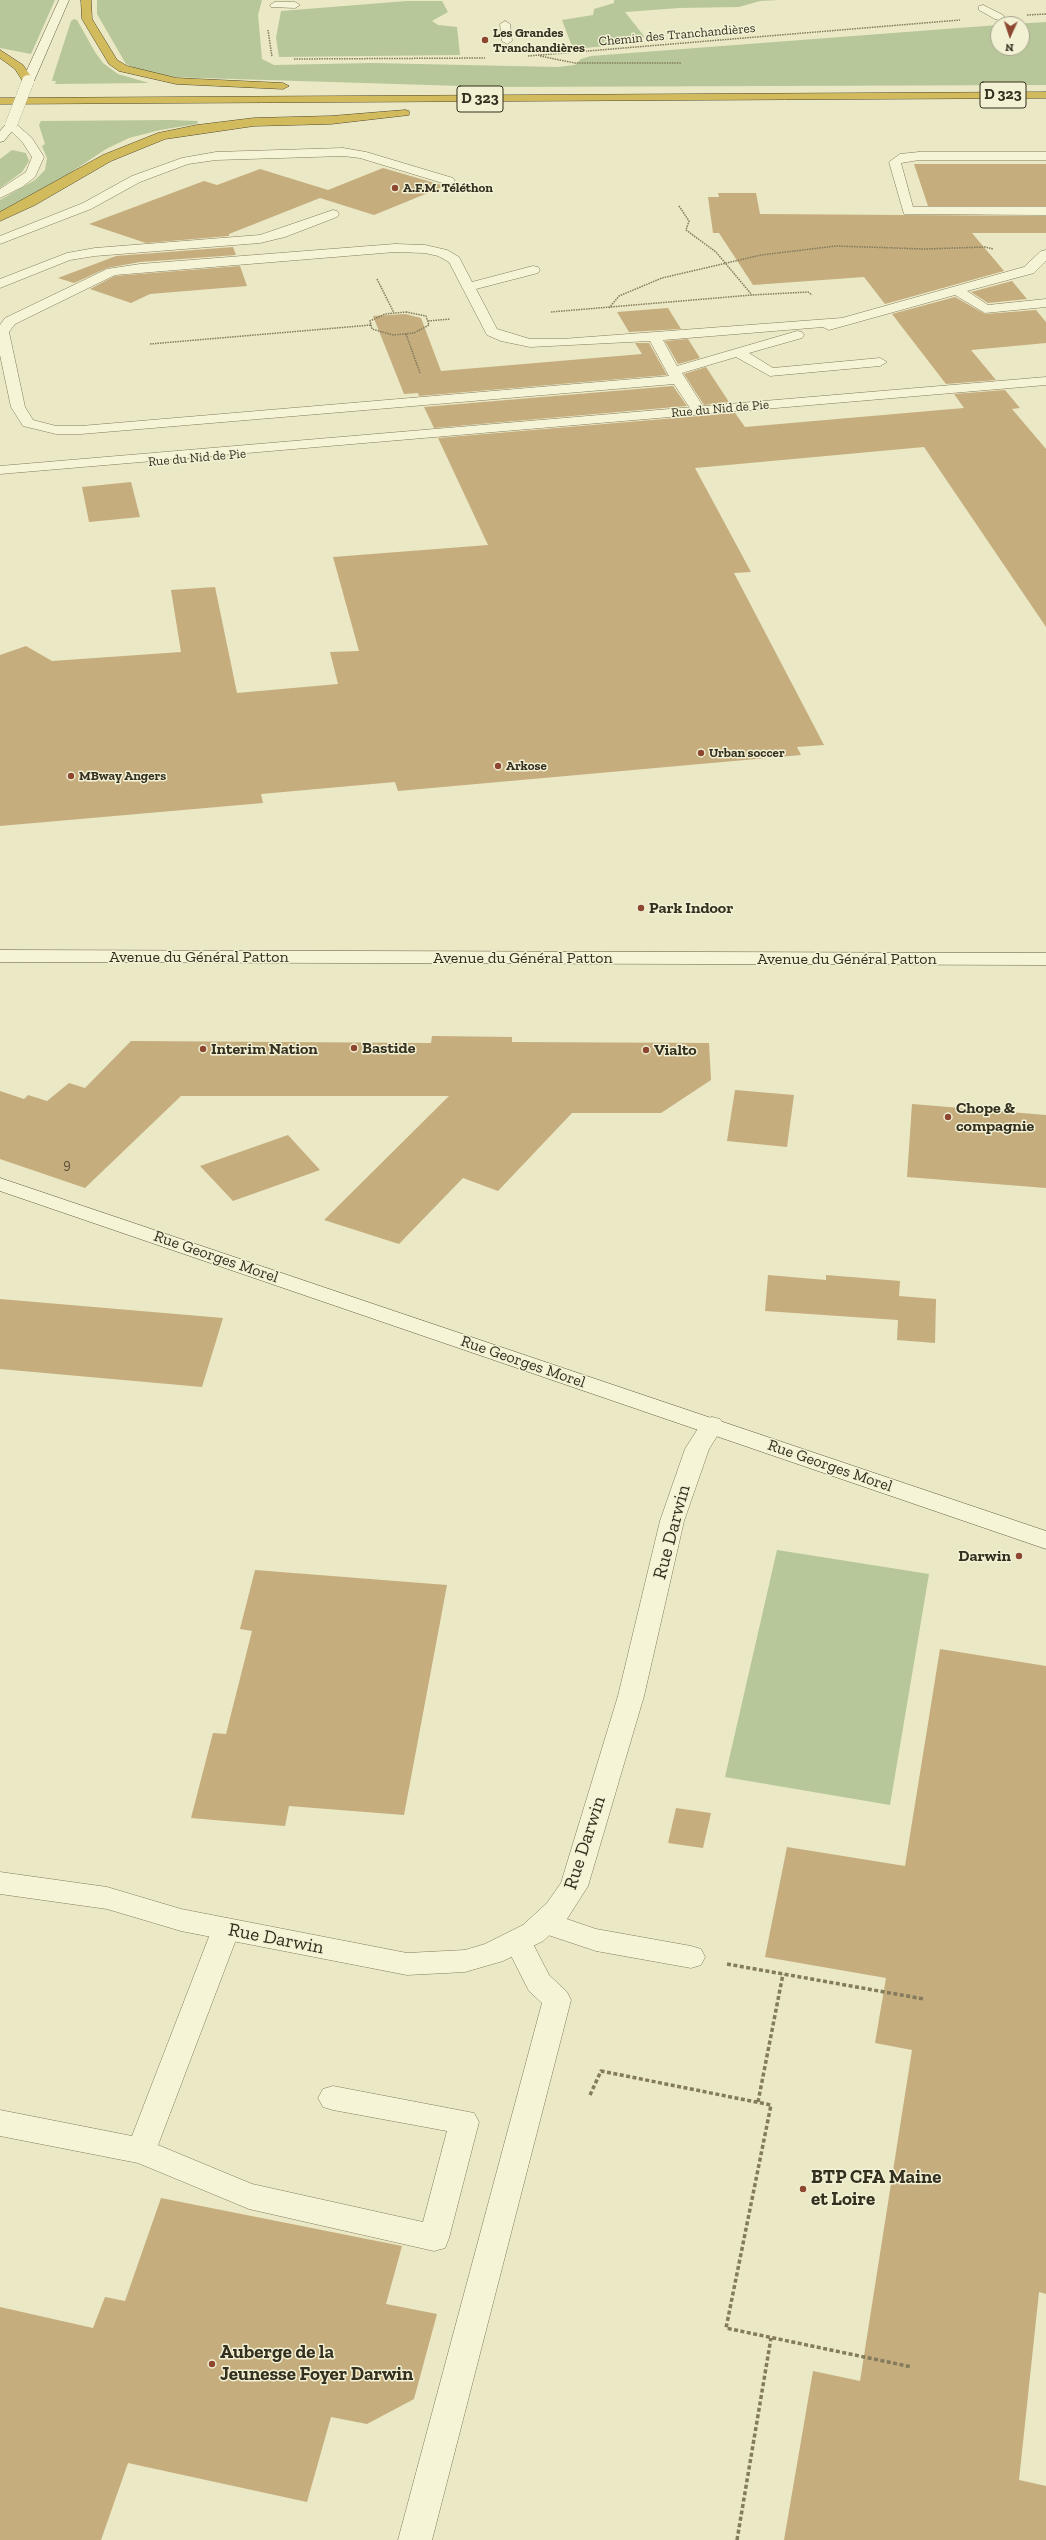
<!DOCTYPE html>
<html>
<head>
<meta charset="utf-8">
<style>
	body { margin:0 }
	#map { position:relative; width:1046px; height:2540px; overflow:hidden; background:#eae8c5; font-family:"Zilla Slab",serif }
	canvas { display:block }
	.north { position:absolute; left:990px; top:16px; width:40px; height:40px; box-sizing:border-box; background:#f2f1d4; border:1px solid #a6a38c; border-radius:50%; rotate:183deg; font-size:11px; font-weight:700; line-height:16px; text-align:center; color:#352f1f }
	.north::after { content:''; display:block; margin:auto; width:14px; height:18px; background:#8d4731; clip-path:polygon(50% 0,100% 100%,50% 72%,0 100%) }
</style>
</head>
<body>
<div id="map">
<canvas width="1046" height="2540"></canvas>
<div class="north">N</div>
</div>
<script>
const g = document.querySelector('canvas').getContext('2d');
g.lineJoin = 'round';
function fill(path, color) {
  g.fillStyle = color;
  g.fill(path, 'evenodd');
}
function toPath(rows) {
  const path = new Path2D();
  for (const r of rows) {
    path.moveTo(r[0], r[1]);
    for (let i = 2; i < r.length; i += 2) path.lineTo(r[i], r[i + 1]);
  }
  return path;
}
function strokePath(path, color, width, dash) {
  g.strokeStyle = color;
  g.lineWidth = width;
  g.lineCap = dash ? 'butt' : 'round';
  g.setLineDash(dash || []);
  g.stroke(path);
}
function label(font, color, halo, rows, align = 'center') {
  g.font = font + ' "Zilla Slab",serif';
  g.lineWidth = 3;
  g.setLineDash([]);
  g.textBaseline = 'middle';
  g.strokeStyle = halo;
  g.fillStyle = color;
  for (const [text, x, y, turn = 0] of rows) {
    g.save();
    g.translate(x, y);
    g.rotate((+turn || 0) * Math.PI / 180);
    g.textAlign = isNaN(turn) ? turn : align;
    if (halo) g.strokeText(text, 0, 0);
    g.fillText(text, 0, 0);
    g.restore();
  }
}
const green = toPath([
	[0,0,55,0,31,54,0,48],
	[97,0,262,0,258,15,262,59,274,65,372,63,558,67,575,65,581,59,591,56,998,25,998,48,1022,48,1022,24,1013,24,1046,22,1046,85,495,87,168,77,140,71,126,64,97,14],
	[614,0,779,0,760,1,739,7,679,8,625,12,644,36,640,43,573,49,562,20,593,15,594,9,614,3],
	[407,1,442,1,448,12,432,21,438,25,457,27,460,55,279,57,276,38,281,11],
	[74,19,77,20,95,52,103,63,118,74,149,83,55,84,56,81,52,81,53,77,71,21],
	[171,120,198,121,197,124,160,130,129,138,106,149,49,187,0,212,0,200,35,180,45,170,47,158,42,146,45,144,39,125,41,121],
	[12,150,26,153,29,161,22,172,0,188,0,159],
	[777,1550,929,1574,890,1805,725,1777]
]);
const building = toPath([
	[914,164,1046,164,1046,206,928,206],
	[383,168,445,186,374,215,320,198,229,234,229,236,146,243,89,224,204,181,217,185,260,169,328,190],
	[718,193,756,193,760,214,1046,216,1046,233,972,233,1004,271,885,304,864,277,753,285,719,233,713,233,708,197,719,197],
	[233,247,236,255,140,262,107,268,74,283,58,278,116,256],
	[240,266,247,286,150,294,131,303,90,289,115,276],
	[1012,281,1027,299,988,303,971,292],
	[955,297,985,314,1036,310,1046,322,1046,343,971,350,996,380,946,384,892,314],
	[668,308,681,329,629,332,617,312],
	[405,314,421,318,441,371,642,354,635,343,649,343,667,375,419,396,418,393,404,394,373,316],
	[688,339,700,358,678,364,665,341],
	[706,367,729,402,704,405,684,374],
	[673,386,687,406,434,428,424,407],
	[1005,390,1020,408,1012,409,1046,449,1046,627,924,447,695,468,751,572,734,573,824,745,797,747,801,755,398,791,395,782,261,794,263,803,0,826,0,655,26,646,52,661,181,652,171,590,215,587,237,693,338,684,330,652,359,651,333,557,488,545,438,438,735,413,745,427,964,408,954,394],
	[131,482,140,517,89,522,82,487],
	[432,1036,512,1037,512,1042,709,1043,711,1080,661,1113,572,1113,498,1191,463,1178,399,1244,324,1220,449,1096,181,1096,85,1188,0,1159,0,1091,24,1099,28,1095,47,1101,69,1083,85,1088,131,1041,431,1043],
	[735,1090,794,1095,787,1147,727,1141],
	[912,1104,1046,1115,1046,1188,907,1177],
	[288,1135,320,1170,233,1201,200,1166],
	[768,1275,826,1280,826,1275,900,1281,899,1296,936,1299,935,1343,897,1340,898,1320,765,1311],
	[0,1299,223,1318,202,1387,0,1369],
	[255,1570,447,1585,404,1815,289,1806,285,1826,191,1818,213,1733,226,1734,252,1631,240,1629],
	[940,1649,1046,1666,1046,2294,1039,2292,1019,2480,1046,2486,1046,2540,784,2540,813,2371,860,2381,912,2050,875,2043,886,1978,765,1957,787,1847,905,1866],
	[676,1808,711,1813,703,1848,668,1843],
	[161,2198,402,2246,386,2304,437,2314,414,2399,367,2424,331,2417,307,2502,128,2463,101,2540,0,2540,0,2307,93,2328,105,2297,125,2301]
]);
const pathFar1 = toPath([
	[1027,15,1046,14],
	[268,30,272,57],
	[528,56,960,20],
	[540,56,575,63,681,63],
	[294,59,485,58],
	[679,206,689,221,686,230,716,252,752,295],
	[377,279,394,313],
	[609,308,619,296,662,278,761,255,836,246,925,249,985,247,993,249],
	[406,312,426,316,429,325,414,333,393,335,372,329,370,321,385,314,406,312],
	[551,312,752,295,808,292,812,295],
	[428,321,450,319],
	[406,334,420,373],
	[150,344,371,325]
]);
const path = toPath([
	[727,1964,924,1999],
	[590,2095,601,2071,771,2105,726,2328,912,2367],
	[758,2102,783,1974],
	[737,2540,771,2338]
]);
const lane = toPath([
	[275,2,295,2,300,5,295,8,271,7,270,5,275,2],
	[983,5,1003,15,1004,17,999,20,995,19,979,10,979,6,983,5],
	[505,21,510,24,512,41,507,44,502,41,500,24,505,21],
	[343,148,366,152,453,178,455,181,449,185,360,158,343,156,216,160,188,164,140,182,91,209,0,244,0,236,83,203,132,176,182,158,216,152,343,148],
	[919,152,1046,152,1046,160,919,160,901,163,913,207,1046,207,1046,215,904,214,889,162,900,154,919,152],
	[333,210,337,211,339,214,337,217,285,237,260,243,95,256,70,260,0,288,0,279,67,253,95,248,260,235,333,210],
	[395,244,425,245,447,250,459,257,472,282,533,266,538,267,540,270,538,273,476,289,497,329,530,339,562,339,842,318,1024,267,1041,251,1046,250,1046,261,1034,273,967,291,988,305,1046,299,1046,307,985,313,955,295,829,330,823,327,663,340,677,366,797,331,802,332,804,335,802,338,749,353,773,368,880,358,887,362,880,366,770,376,736,357,682,373,706,411,699,415,694,414,674,384,81,434,56,434,23,426,11,407,0,355,0,325,5,318,107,269,140,264,395,244],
	[395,252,425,253,438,256,449,262,487,335,501,341,530,347,650,341,669,376,81,426,56,426,33,420,25,407,9,332,15,324,115,275,395,252],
	[546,1912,596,1929,691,1946,701,1949,705,1957,701,1965,691,1968,596,1951,536,1931,532,1923,536,1915,546,1912],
	[226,1918,236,1921,240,1929,158,2145,252,2184,423,2222,447,2131,333,2110,323,2107,318,2098,323,2089,333,2086,474,2113,479,2122,449,2238,445,2248,434,2251,249,2209,138,2163,0,2136,0,2110,132,2136,212,1929,216,1921,226,1918],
	[518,1931,528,1934,549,1975,567,1992,571,2000,432,2540,398,2540,542,2003,529,1991,504,1942,508,1934,518,1931]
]);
const street = toPath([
	[11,121,15,123,32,138,44,157,35,177,22,187,0,198,0,189,26,172,32,157,23,143,5,125,11,121],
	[1046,377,1046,385,0,474,0,466,1046,377],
	[712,1417,720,1419,724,1425,709,1449,684,1521,644,1696,588,1886,567,1919,543,1941,503,1961,465,1972,407,1975,181,1931,107,1909,0,1894,0,1872,107,1887,181,1909,407,1953,465,1950,485,1944,523,1925,547,1903,561,1883,618,1696,660,1521,685,1449,704,1419,712,1417]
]);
const secondary = toPath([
	[59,0,69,0,34,81,32,83,24,83,22,81,59,0],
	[11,121,17,125,4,141,0,142,0,131,7,123,11,121],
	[0,950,1046,953,1046,965,0,962,0,950],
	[0,1178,1046,1531,1046,1549,0,1191,0,1178]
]);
const highway = toPath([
	[81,0,91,0,92,19,117,60,127,66,176,78,283,83,289,86,283,89,176,84,119,71,109,64,82,19,81,0],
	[0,50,23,65,34,81,32,83,24,83,15,69,0,58,0,50],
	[1046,92,1046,98,0,104,0,98,1046,92],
	[405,110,409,111,409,115,331,124,254,126,165,139,111,161,35,205,0,221,0,212,103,155,158,133,197,125,254,118,331,116,405,110]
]);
const secondaryBridge = toPath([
	[11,125,28,81]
]);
const markers = [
	[485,40,4,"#8d4731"],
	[395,188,4,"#8d4731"],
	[701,753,4,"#8d4731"],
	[498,766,4,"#8d4731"],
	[71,776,4,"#8d4731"],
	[641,908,4,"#8d4731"],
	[354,1048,4,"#8d4731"],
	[203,1049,4,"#8d4731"],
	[646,1050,4,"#8d4731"],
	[948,1117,4,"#8d4731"],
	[1019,1556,4,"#8d4731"],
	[803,2189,4,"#8d4731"],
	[212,2364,4,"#8d4731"]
];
const farPoinames = [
	["Les Grandes",493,33],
	["Tranchandières",493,48],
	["A.F.M. Téléthon",403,188],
	["Urban soccer",709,753],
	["Arkose",506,766],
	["MBway Angers",79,776]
];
const farStreetnames = [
	["Chemin des Tranchandières",677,35,-5],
	["Rue du Nid de Pie",720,409,-5],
	["Rue du Nid de Pie",197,458,-5]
];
const numberNames = [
	["9",67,1165]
];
const shields = [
	[1003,95,46],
	[480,99,46]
];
const shieldNames = [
	["D 323",1003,95],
	["D 323",480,99]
];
const poiNames = [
	["Park Indoor",649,908],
	["Bastide",362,1048],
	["Interim Nation",211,1049],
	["Vialto",654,1050],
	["Chope &",956,1108],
	["compagnie",956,1126],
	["Darwin",1011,1556,"right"]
];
const streetNames = [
	["Avenue du Général Patton",199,957],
	["Avenue du Général Patton",523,958],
	["Avenue du Général Patton",847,959],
	["Rue Georges Morel",216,1257,19],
	["Rue Georges Morel",523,1362,19],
	["Rue Georges Morel",830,1466,19]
];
const nearStreetnames = [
	["Rue Darwin",672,1532,-75],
	["Rue Darwin",585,1843,-72],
	["Rue Darwin",276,1939,11]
];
const nearPoinames = [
	["BTP CFA Maine",811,2178],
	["et Loire",811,2200],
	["Auberge de la",220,2353],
	["Jeunesse Foyer Darwin",220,2375]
];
fill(green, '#b7c799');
fill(building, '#c5ad7e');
strokePath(lane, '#837b5c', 1);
strokePath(street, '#837b5c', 1);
strokePath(secondary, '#655c40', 1);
strokePath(highway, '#524830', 1);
strokePath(pathFar1, '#837b5c', 1.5, [1.5, 1]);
strokePath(path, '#837b5c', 3.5, [4, 2.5]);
fill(lane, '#f6f4d7');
fill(street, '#f6f4d7');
fill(secondary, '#f6f4d7');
fill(highway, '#d2bb5c');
strokePath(secondaryBridge, '#655c40', 12, []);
strokePath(secondaryBridge, '#f6f4d7', 12);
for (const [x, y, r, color] of markers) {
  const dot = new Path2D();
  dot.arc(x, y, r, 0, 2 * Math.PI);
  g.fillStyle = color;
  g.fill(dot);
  strokePath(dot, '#f2f1d4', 1.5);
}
label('bold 13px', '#352f1f', '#f2f1d4', farPoinames, 'left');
label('13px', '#352f1f', '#f2f1d4', farStreetnames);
label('14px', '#594e37', null, numberNames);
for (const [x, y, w] of shields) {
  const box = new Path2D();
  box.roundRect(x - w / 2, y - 13, w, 26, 3);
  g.fillStyle = '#f2f1d4';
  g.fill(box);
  strokePath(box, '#352f1f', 1);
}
label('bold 15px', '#352f1f', null, shieldNames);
label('bold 16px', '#352f1f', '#f2f1d4', poiNames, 'left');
label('16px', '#352f1f', '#f2f1d4', streetNames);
label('19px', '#352f1f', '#f2f1d4', nearStreetnames);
label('bold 19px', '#352f1f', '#f2f1d4', nearPoinames, 'left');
</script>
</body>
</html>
